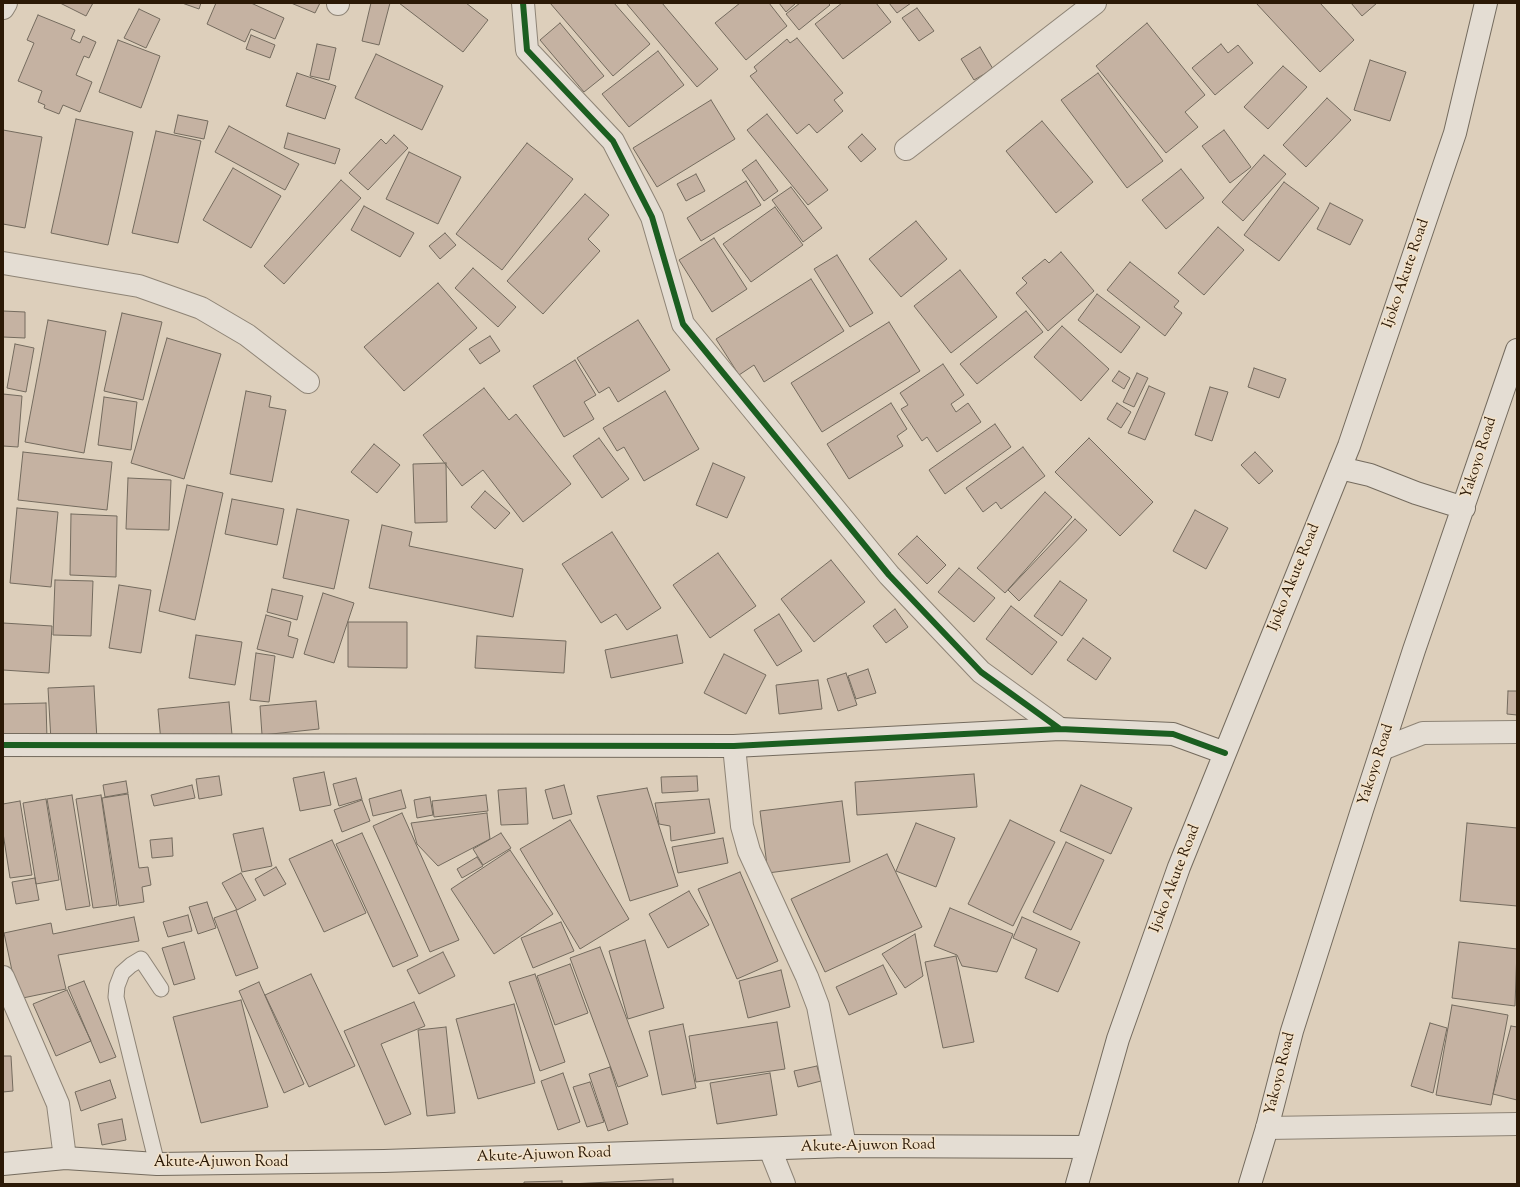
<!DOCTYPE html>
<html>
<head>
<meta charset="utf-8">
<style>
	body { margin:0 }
	#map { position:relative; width:1520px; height:1187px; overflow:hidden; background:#ddcfbb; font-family:"Sorts Mill Goudy",serif }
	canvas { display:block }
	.frame { position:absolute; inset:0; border:4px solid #2b1906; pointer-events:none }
</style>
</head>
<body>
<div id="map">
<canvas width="1520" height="1187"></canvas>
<div class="frame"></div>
</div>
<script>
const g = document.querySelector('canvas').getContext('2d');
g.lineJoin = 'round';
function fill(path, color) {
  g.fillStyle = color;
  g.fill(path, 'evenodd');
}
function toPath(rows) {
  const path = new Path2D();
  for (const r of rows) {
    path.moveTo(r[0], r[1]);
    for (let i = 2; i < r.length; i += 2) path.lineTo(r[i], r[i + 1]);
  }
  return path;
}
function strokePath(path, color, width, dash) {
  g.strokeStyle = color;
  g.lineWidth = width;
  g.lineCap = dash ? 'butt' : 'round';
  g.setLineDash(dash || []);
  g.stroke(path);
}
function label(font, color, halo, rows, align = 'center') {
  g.font = font + ' "Sorts Mill Goudy",serif';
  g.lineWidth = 3;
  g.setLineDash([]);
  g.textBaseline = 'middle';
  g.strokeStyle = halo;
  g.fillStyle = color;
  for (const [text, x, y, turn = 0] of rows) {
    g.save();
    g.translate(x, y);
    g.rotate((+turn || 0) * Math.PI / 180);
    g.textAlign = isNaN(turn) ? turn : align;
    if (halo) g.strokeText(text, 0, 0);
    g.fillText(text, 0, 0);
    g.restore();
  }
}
const building = toPath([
	[60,3,93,3,86,16,60,3],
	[182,3,201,3,199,9,182,3],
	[216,3,251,3,284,18,275,39,251,29,245,42,207,24,216,3],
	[291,3,320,3,315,13,291,3],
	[371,3,390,3,379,45,362,41,371,3],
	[399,3,466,3,488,20,463,52,399,3],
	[550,3,614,3,650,44,613,76,550,3],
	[626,3,662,3,718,69,697,87,626,3],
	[740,3,769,3,787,26,746,60,715,23,740,3],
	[779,3,796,3,786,12,779,3],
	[800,3,828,3,830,5,799,30,786,14,800,3],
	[842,3,876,3,891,22,843,59,815,24,842,3],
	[889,3,911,3,897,13,889,3],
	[1256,3,1320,3,1354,40,1320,72,1256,3],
	[1351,3,1377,3,1362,16,1351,3],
	[917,8,934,31,919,41,902,18,917,8],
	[139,9,160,19,146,48,124,38,139,9],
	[38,15,75,30,71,39,80,43,83,36,96,42,89,58,84,56,76,75,92,82,80,112,63,105,59,114,44,108,45,105,38,102,42,91,18,81,34,43,27,40,38,15],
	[560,23,604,76,584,92,540,40,560,23],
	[1147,23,1205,95,1185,112,1198,127,1166,153,1096,66,1147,23],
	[251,35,275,45,270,58,246,49,251,35],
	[797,38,843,93,834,100,843,111,817,133,809,124,797,134,750,76,757,71,754,67,787,39,790,43,797,38],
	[118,40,160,56,141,108,99,92,118,40],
	[317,44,336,48,329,80,310,76,317,44],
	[1221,44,1228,53,1238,45,1253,63,1215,95,1192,68,1221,44],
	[980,47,993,69,974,80,961,59,980,47],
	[658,51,684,85,629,127,602,94,658,51],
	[376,54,443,86,422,130,355,98,376,54],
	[1370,60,1406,72,1390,121,1354,110,1370,60],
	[1283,66,1307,87,1268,129,1244,107,1283,66],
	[297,73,336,86,325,119,286,106,297,73],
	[1098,73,1163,161,1127,188,1061,100,1098,73],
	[1327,98,1351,120,1306,167,1283,145,1327,98],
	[711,100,735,139,657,187,633,148,711,100],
	[767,114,828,190,808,205,747,130,767,114],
	[178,115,208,121,204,139,174,133,178,115],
	[76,119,133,132,108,245,51,233,76,119],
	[1042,121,1093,182,1056,213,1006,151,1042,121],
	[229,126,299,164,285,190,215,152,229,126],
	[3,130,42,137,25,228,3,224,3,130],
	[1224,130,1251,167,1230,183,1202,146,1224,130],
	[156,131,201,141,178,243,132,233,156,131],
	[288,133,340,149,335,164,284,148,288,133],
	[862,134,876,149,861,162,848,147,862,134],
	[394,135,408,148,368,190,349,173,381,139,386,144,394,135],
	[527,143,573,179,502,270,456,234,527,143],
	[409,152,461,177,438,224,386,199,409,152],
	[1264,155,1286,174,1243,221,1222,202,1264,155],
	[756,160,778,191,764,201,742,170,756,160],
	[233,168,281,196,251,248,203,220,233,168],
	[1181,169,1204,198,1166,229,1142,200,1181,169],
	[696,174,705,191,686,201,677,184,696,174],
	[341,180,361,198,284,284,264,266,341,180],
	[746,181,761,205,701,241,687,218,746,181],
	[1284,182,1319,208,1279,261,1244,235,1284,182],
	[791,187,822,228,803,242,772,200,791,187],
	[585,194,609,215,588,239,600,251,543,314,507,281,585,194],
	[1330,203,1363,220,1350,245,1317,229,1330,203],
	[364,206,414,233,400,257,351,230,364,206],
	[775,207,803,245,751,282,723,244,775,207],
	[916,221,947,259,901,297,869,259,916,221],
	[1218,227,1244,250,1204,295,1178,273,1218,227],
	[445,233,456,245,440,259,429,246,445,233],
	[714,238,747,289,712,312,679,260,714,238],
	[1061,252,1094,291,1048,331,1016,293,1027,283,1022,278,1045,259,1049,263,1061,252],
	[837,255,873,313,850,327,814,269,837,255],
	[1130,262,1179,301,1174,307,1182,313,1165,336,1107,290,1130,262],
	[473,268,516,307,498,327,455,288,473,268],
	[960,270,997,317,951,353,914,306,960,270],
	[811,279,844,331,764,382,754,365,739,375,716,339,811,279],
	[438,283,477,328,404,391,364,347,438,283],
	[1097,294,1140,327,1121,353,1078,320,1097,294],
	[3,311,25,312,25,338,3,337,3,311],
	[1026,311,1043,332,977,384,960,364,1026,311],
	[122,313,162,322,143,400,104,391,122,313],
	[48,320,106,331,84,453,25,442,48,320],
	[638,320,670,370,618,402,609,387,599,393,577,358,638,320],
	[889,322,920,371,822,432,791,383,889,322],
	[1062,326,1109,369,1081,401,1034,357,1062,326],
	[490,336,500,351,480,364,469,349,490,336],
	[167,338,221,354,184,479,131,463,167,338],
	[15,344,34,348,26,392,7,388,15,344],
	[575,360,596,395,584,402,594,419,564,437,533,386,575,360],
	[943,364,964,395,951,404,956,412,968,403,981,422,937,452,927,437,922,441,901,409,908,405,900,393,943,364],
	[1254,368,1286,379,1279,398,1248,387,1254,368],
	[1119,371,1130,378,1124,389,1112,381,1119,371],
	[1137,373,1148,378,1134,407,1123,402,1137,373],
	[1149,386,1165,393,1145,440,1128,433,1149,386],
	[1210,387,1228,392,1212,441,1195,435,1210,387],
	[484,388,509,420,516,414,571,484,523,522,483,470,462,486,423,435,484,388],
	[246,391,271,396,269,407,286,410,272,482,230,474,246,391],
	[665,391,699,449,644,481,624,447,617,451,603,428,665,391],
	[3,394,22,396,18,447,3,446,3,394],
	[104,397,137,402,131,450,98,445,104,397],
	[891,403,907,429,897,436,903,446,849,479,827,444,891,403],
	[1117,403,1131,412,1121,428,1107,419,1117,403],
	[995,424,1011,447,945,494,929,470,995,424],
	[599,438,629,479,602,498,573,456,599,438],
	[1089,438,1153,502,1120,536,1055,472,1089,438],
	[374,444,400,465,377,493,351,472,374,444],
	[1023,447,1045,476,1001,509,996,502,983,512,966,488,1023,447],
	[23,452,112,462,107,510,18,500,23,452],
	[1255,452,1273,471,1259,484,1241,465,1255,452],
	[446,463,447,522,415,523,413,464,446,463],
	[713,463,745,477,727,518,696,505,713,463],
	[128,478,171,480,169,530,126,529,128,478],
	[187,485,223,493,195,620,159,611,187,485],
	[485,491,510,513,495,529,471,507,485,491],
	[1045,492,1072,517,1005,593,977,568,1045,492],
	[232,499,284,509,277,545,225,534,232,499],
	[17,508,58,512,51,587,10,583,17,508],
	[297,509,349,520,334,589,283,578,297,509],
	[1195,510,1228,528,1206,569,1173,551,1195,510],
	[71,514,117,516,116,577,70,575,71,514],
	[1075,519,1087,530,1019,601,1008,590,1075,519],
	[382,525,412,532,409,546,523,569,513,617,369,588,382,525],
	[612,532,661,608,627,630,616,614,601,623,562,564,612,532],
	[917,536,946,565,927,584,898,554,917,536],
	[718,553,756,606,710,638,673,585,718,553],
	[831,560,865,602,814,642,781,599,831,560],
	[959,568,995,598,974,622,938,592,959,568],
	[55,580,93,581,91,636,53,635,55,580],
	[1060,581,1087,600,1062,636,1034,616,1060,581],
	[119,585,151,590,141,653,109,648,119,585],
	[272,589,303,596,297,620,267,612,272,589],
	[323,593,354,603,334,663,304,654,323,593],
	[1011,606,1057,642,1032,675,986,639,1011,606],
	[895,609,908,627,886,643,873,626,895,609],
	[779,614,802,651,777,666,754,630,779,614],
	[266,615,291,622,288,636,298,639,293,658,257,649,266,615],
	[348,622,407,622,407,668,348,667,348,622],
	[3,623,52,626,49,673,3,670,3,623],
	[196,635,242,642,235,685,189,678,196,635],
	[677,635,683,663,611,678,605,650,677,635],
	[477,636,566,641,564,673,475,668,477,636],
	[1083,638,1111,658,1096,680,1067,660,1083,638],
	[256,653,275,656,269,702,250,700,256,653],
	[724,654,766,675,746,714,704,693,724,654],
	[868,669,876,693,856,699,848,676,868,669],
	[846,673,857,705,838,711,827,679,846,673],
	[818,680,822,709,779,714,776,685,818,680],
	[94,686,97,740,51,741,48,688,94,686],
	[1508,691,1517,691,1517,715,1507,714,1508,691],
	[316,701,319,729,262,735,260,706,316,701],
	[229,702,232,735,161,742,158,709,229,702],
	[46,703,47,739,3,740,3,704,46,703],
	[324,772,331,805,300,811,293,778,324,772],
	[974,774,977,807,857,815,855,782,974,774],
	[219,776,222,795,199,799,196,779,219,776],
	[697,776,698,791,662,793,661,777,697,776],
	[356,778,362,799,339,806,333,784,356,778],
	[126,781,128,793,105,797,103,785,126,781],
	[192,785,195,798,154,806,151,795,192,785],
	[564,785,572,814,553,819,545,790,564,785],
	[1081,785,1132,808,1111,854,1060,831,1081,785],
	[526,788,528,824,501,825,498,790,526,788],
	[647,788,678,886,630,901,597,796,647,788],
	[401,790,406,808,373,816,369,799,401,790],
	[128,794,139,868,148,867,151,885,142,887,144,902,119,906,102,798,128,794],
	[72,795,90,906,66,910,47,799,72,795],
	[101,795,117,905,93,908,76,799,101,795],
	[486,795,488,811,434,817,432,801,486,795],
	[430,797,433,815,417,818,414,800,430,797],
	[46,799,59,880,36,884,23,803,46,799],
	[709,799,715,833,671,841,670,826,659,824,655,803,709,799],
	[362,800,370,821,342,832,334,810,362,800],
	[20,801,32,875,10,878,3,833,3,804,20,801],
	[842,801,850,862,768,873,760,811,842,801],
	[402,813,459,940,430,952,373,826,402,813],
	[487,813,490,839,438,866,417,844,411,823,487,813],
	[570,820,629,919,580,949,520,849,570,820],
	[1010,820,1055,842,1013,926,968,904,1010,820],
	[916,823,955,838,936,887,896,871,916,823],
	[1467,823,1517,828,1517,906,1460,901,1467,823],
	[263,828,272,866,242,872,233,834,263,828],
	[362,833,418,956,393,967,336,844,362,833],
	[501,833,511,848,483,865,473,849,501,833],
	[172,838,173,856,152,858,150,840,172,838],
	[723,838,728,863,678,873,672,847,723,838],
	[332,840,366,913,324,932,289,859,332,840],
	[1066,842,1104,860,1071,930,1033,912,1066,842],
	[510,850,553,914,494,954,451,889,510,850],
	[887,854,922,927,825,972,791,899,887,854],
	[477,857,483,866,462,878,457,869,477,857],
	[276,867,286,884,264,896,255,879,276,867],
	[740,872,778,961,737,979,698,889,740,872],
	[241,873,256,900,237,910,222,883,241,873],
	[35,878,39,900,16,904,12,882,35,878],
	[689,891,709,925,668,948,649,914,689,891],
	[207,902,216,928,198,934,189,907,207,902],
	[950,908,1013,934,997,972,962,966,957,955,934,946,950,908],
	[236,910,258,968,236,976,214,918,236,910],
	[188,915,192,931,168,937,163,922,188,915],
	[134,917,139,941,58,955,66,989,18,999,4,933,51,923,53,934,134,917],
	[1022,917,1080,942,1058,992,1025,978,1037,949,1013,938,1022,917],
	[561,922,574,951,533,968,521,938,561,922],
	[915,934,923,976,905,988,882,954,915,934],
	[645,940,664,1008,628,1019,609,951,645,940],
	[184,942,195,979,174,985,162,948,184,942],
	[1459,942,1517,949,1515,1006,1452,998,1459,942],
	[600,947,648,1076,618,1087,570,958,600,947],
	[443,952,455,976,419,994,407,970,443,952],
	[956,956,974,1042,943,1048,925,962,956,956],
	[570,964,588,1013,555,1025,537,976,570,964],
	[883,965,897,994,849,1015,836,987,883,965],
	[781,970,790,1007,748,1018,739,981,781,970],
	[311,974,355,1066,309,1087,265,995,311,974],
	[535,974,565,1062,540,1071,509,982,535,974],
	[84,981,116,1057,100,1063,68,987,84,981],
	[259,982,304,1084,284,1093,239,991,259,982],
	[67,990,91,1041,56,1056,33,1004,67,990],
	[241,1000,268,1107,201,1123,173,1017,241,1000],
	[414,1002,425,1026,381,1044,411,1114,385,1125,344,1031,414,1002],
	[514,1004,535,1083,478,1099,456,1019,514,1004],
	[1452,1005,1508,1015,1491,1105,1436,1095,1452,1005],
	[777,1022,785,1069,696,1082,689,1036,777,1022],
	[1430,1023,1447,1028,1433,1093,1411,1086,1430,1023],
	[683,1024,696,1088,662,1095,649,1031,683,1024],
	[1511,1026,1517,1027,1517,1100,1493,1094,1511,1026],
	[446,1027,455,1113,427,1116,418,1030,446,1027],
	[3,1056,11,1056,13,1091,3,1092,3,1056],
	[817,1066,821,1081,798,1087,794,1071,817,1066],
	[610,1067,628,1124,608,1131,589,1074,610,1067],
	[563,1073,580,1122,558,1130,541,1081,563,1073],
	[770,1073,777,1115,717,1124,710,1083,770,1073],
	[110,1080,116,1098,81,1111,75,1092,110,1080],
	[590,1082,604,1122,587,1127,573,1087,590,1082],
	[122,1119,126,1140,102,1145,98,1124,122,1119],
	[673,1179,673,1184,569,1184,673,1179],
	[562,1181,562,1184,524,1184,524,1182,562,1181]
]);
const lane = toPath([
	[157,1164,116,997,117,986,122,973,131,965,141,959,161,989]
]);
const street = toPath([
	[523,3,527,50,613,141,652,217,683,324,889,575,981,672,1060,729],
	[338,4,338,3],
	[3,8,6,3],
	[906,149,1095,3],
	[3,263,139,286,201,308,247,335,308,382],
	[734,746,742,826,749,851,807,977,818,1006,845,1146],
	[1382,749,1423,733,1517,732],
	[3,977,58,1104,65,1158],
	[1267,1128,1517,1124],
	[770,1149,784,1184]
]);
const secondary = toPath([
	[1340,468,1370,475,1416,493,1464,508],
	[3,745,734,746,1060,729,1173,734,1225,753],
	[3,1164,65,1158,157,1164,384,1161,845,1146,1086,1147],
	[1077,1184,1118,1039,1179,867,1349,446,1455,133,1486,3],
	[1250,1184,1267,1128,1292,1031,1362,810,1414,650,1517,350]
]);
const cycleway = toPath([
	[523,3,527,50,613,141,652,217,683,324,889,575,981,672,1060,729],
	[3,745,734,746,1060,729,1173,734,1225,753]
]);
const streetNames = [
	["Ijoko Akute Road",1407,274,-71],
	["Yakoyo Road",1480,458,-72],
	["Ijoko Akute Road",1295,578,-68],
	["Yakoyo Road",1377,765,-72],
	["Ijoko Akute Road",1176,879,-69],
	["Yakoyo Road",1281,1074,-76],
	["Akute-Ajuwon Road",868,1147,-1],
	["Akute-Ajuwon Road",544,1156,-2],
	["Akute-Ajuwon Road",221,1163]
];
fill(building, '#c5b2a2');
strokePath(building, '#746b5e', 1);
strokePath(lane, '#8e8476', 17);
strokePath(street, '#8e8476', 24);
strokePath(secondary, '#746b5e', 24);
strokePath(lane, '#e4ddd3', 15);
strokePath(street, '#e4ddd3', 22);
strokePath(secondary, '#e4ddd3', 22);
strokePath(cycleway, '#1b5e20', 6);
label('15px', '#2b1906', '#f3e2c9', streetNames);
</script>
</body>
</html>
